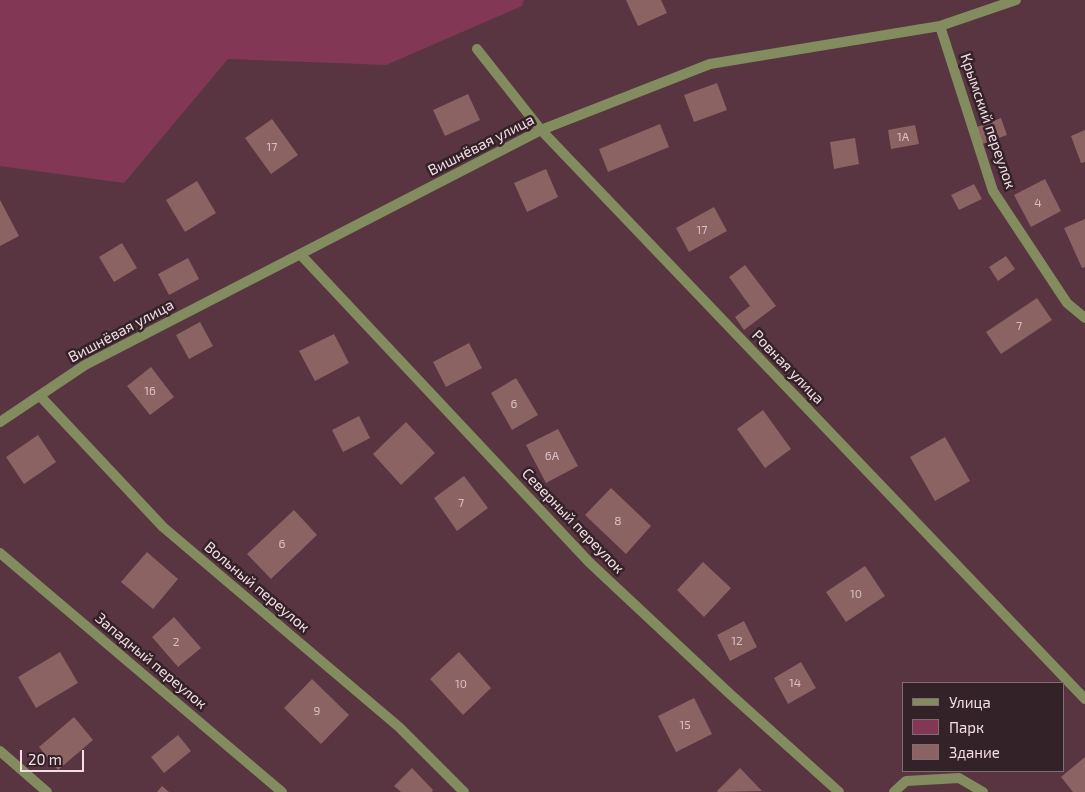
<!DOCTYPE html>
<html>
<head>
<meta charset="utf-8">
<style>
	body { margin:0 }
	#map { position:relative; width:1085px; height:792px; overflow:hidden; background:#583541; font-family:"Exo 2",sans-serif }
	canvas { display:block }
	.legend { position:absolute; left:902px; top:682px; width:162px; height:90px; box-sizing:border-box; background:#332227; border:1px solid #806d73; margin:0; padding:6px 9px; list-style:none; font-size:15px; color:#f4dde4 }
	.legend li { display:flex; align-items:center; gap:10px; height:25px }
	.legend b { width:25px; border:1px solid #806d73 }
	.scale { position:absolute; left:20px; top:750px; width:64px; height:22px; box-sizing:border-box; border:2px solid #f4dde4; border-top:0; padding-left:6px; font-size:15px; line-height:18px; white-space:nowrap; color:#f4dde4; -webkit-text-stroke:4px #332227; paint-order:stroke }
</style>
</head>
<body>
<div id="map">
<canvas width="1085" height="792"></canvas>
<ul class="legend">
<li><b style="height:6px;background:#828c5e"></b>Улица</li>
<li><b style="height:14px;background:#823854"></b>Парк</li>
<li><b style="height:14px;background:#8c6363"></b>Здание</li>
</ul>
<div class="scale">20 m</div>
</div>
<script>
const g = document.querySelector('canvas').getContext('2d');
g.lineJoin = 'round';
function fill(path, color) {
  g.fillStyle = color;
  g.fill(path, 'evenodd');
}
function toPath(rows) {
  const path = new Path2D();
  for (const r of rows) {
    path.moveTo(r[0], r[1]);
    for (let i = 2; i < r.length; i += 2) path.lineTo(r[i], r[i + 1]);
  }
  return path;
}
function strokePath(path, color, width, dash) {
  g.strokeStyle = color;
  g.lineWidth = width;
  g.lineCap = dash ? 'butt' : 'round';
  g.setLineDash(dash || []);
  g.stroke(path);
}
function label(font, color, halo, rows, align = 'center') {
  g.font = font + ' "Exo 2",sans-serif';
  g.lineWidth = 5;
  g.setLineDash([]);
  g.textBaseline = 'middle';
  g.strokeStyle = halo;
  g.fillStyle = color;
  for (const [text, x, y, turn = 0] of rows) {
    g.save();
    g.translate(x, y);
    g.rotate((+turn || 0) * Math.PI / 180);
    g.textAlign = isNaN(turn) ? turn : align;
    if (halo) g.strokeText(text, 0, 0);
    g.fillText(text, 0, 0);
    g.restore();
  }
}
const green = toPath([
	[0,0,524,0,522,6,386,65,228,59,124,183,0,166]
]);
const building = toPath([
	[626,0,661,0,667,13,638,26],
	[717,83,727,110,694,122,684,95],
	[468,94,480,120,445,136,433,110],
	[1001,118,1007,135,982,144,977,127],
	[272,119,298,155,271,174,245,138],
	[660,124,669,147,608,172,599,149],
	[915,125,919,144,891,149,888,130],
	[1085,130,1085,162,1081,163,1071,136],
	[855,138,859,164,834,169,830,142],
	[546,169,558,197,527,212,514,183],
	[1045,179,1061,211,1031,227,1014,195],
	[197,181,216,213,185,232,166,200],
	[974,184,982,199,959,210,951,195],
	[0,200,19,236,0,246],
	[714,207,727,231,689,252,676,228],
	[1085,219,1085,267,1082,268,1064,228],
	[122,243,137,268,114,282,99,257],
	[1006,256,1015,269,998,281,989,267],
	[188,258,199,279,169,295,158,274],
	[745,265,776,306,744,330,735,317,750,306,729,277],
	[1037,298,1052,320,1001,354,986,332],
	[200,322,213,346,189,359,176,335],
	[334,334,349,363,315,381,299,351],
	[469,343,482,368,446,387,433,362],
	[151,367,174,397,150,415,127,386],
	[516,378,538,415,512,430,491,393],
	[763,410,791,449,765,468,737,429],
	[359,416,370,438,343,452,332,430],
	[406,422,435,453,401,485,373,454],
	[558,429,578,466,546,483,526,445],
	[38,435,56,462,24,484,6,457],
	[945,437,970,481,935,501,910,457],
	[464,476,488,508,457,531,434,498],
	[611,488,651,526,626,554,585,515],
	[294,510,317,535,271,579,247,554],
	[147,552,178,579,153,609,121,582],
	[703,562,731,588,704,617,677,590],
	[865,566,885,596,846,622,826,592],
	[174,617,201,648,178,667,152,637],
	[744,621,757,647,730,661,717,635],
	[60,652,78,683,36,708,18,677],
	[459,652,491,688,463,715,430,679],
	[801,662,816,688,788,704,774,678],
	[312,679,349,715,321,744,284,708],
	[694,698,712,734,676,752,658,716],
	[74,717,93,740,58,770,39,747],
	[178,735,191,751,164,773,151,757],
	[1085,757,1085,792,1073,792,1061,777],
	[412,768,433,790,432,792,401,792,394,786],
	[740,768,762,791,718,792,717,791],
	[162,786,169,792,157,792]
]);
const minor = toPath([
	[940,26,993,191,1067,303,1085,318],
	[477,49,541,130,1085,699],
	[300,254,589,562,730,694,839,792],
	[40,396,163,527,399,727,464,792],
	[0,422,85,365,541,130,710,64,940,26,1016,0],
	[0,553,282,792],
	[0,751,47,792],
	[894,792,906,781,959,778,983,792]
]);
const numberNames = [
	["1А",903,137],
	["17",272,147],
	["4",1038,203],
	["17",702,230],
	["7",1019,326],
	["16",150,391],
	["6",514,404],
	["6А",552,456],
	["7",461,503],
	["8",618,521],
	["6",282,544],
	["10",856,594],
	["12",737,641],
	["2",176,642],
	["14",795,683],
	["10",461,684],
	["9",317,711],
	["15",685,725]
];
const streetNames = [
	["Крымский переулок",988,121,71],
	["Вишнёвая улица",481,145,-27],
	["Вишнёвая улица",121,331,-28],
	["Ровная улица",788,367,46],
	["Северный переулок",573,521,46],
	["Вольный переулок",257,587,40],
	["Западный переулок",151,661,40]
];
fill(green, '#823854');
fill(building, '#8c6363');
strokePath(minor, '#828c5e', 10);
label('12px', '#dabec4', null, numberNames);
label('15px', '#f4dde4', '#332227', streetNames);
</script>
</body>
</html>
